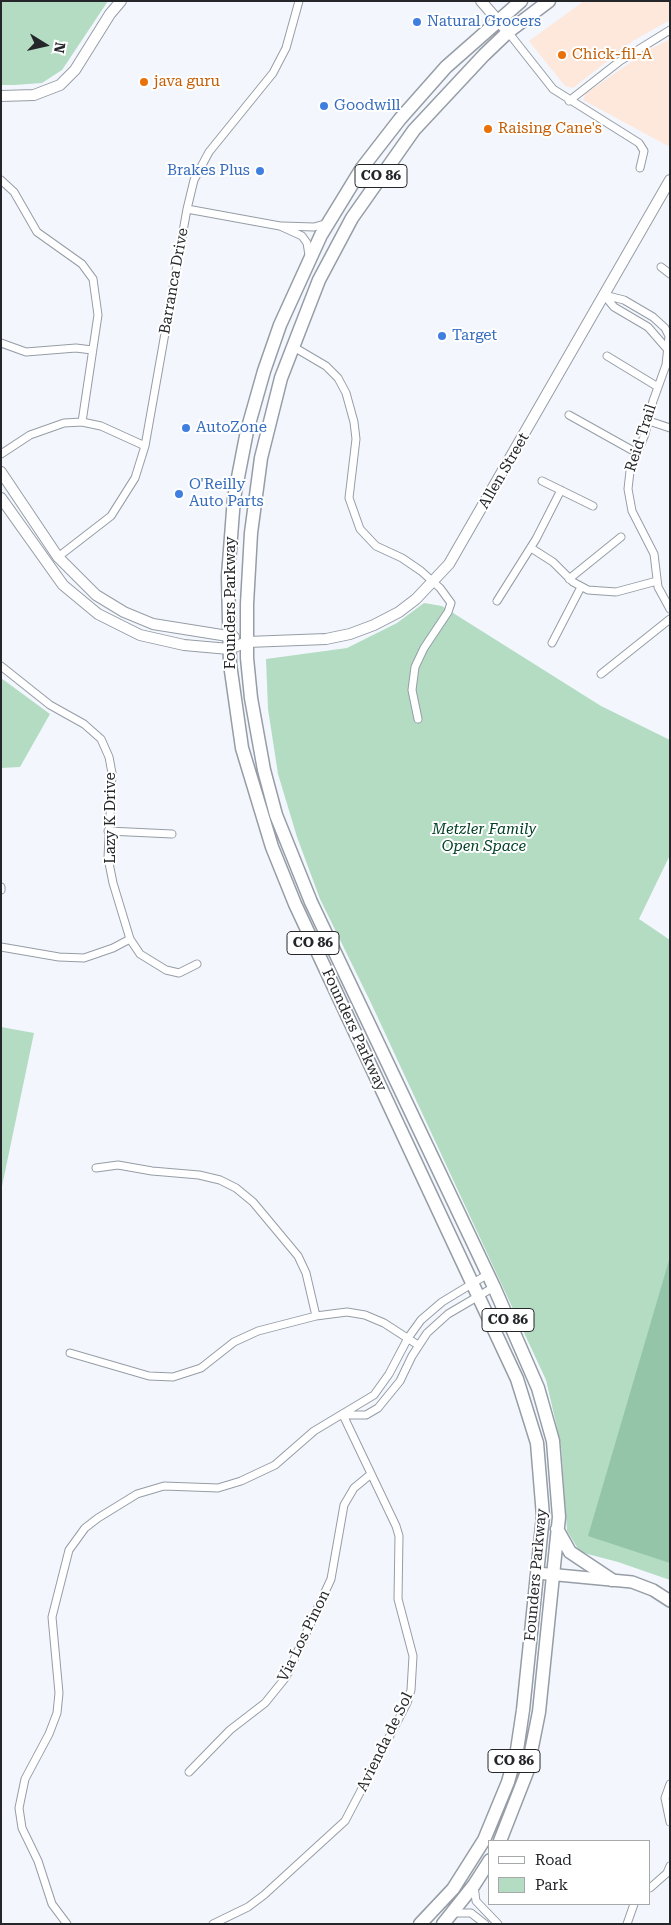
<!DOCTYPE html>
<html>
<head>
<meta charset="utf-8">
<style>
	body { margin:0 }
	#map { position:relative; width:671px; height:1925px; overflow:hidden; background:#f3f7fd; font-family:"Roboto Serif",serif }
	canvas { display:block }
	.frame { position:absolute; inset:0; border:2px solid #24262a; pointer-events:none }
	.legend { position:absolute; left:488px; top:1840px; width:162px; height:65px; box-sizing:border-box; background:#fff; border:1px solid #a7a8aa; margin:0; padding:6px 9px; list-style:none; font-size:15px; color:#24262a }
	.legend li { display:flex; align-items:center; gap:10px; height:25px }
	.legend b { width:25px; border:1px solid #a7a8aa }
	.north { position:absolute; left:20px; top:20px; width:50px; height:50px; -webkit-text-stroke:4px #fff; paint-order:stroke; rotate:100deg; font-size:14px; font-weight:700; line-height:20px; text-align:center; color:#24262a }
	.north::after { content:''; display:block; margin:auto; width:18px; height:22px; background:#24262a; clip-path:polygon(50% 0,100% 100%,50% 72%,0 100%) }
</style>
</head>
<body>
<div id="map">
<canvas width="671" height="1925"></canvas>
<div class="frame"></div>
<ul class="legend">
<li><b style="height:6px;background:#fff"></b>Road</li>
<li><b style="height:14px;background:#b3dcc3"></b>Park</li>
</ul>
<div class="north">N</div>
</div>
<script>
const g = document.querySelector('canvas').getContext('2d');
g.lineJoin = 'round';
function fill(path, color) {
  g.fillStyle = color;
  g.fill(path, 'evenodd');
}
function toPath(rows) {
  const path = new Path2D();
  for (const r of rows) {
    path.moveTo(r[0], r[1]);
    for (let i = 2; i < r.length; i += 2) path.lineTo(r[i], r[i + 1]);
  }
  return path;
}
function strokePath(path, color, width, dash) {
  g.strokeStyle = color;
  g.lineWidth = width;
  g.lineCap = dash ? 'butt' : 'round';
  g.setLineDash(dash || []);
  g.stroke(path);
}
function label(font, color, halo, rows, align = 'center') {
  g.font = font + ' "Roboto Serif",serif';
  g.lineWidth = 4;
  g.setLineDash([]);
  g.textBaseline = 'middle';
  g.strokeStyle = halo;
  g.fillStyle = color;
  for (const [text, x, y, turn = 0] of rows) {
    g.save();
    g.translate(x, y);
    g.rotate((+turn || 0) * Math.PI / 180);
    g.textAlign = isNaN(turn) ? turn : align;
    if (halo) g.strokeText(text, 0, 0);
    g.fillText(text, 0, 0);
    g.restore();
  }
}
const commercial = toPath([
	[584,1,670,1,670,20,633,41,573,88,565,86,529,41],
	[670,39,670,143,668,146,583,100,585,94,647,51]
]);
const green = toPath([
	[1,1,108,1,62,70,42,83,14,85,1,85],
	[424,603,442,606,601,706,670,740,670,855,639,919,670,940,670,1580,618,1562,580,1552,567,1531,561,1445,546,1380,371,1003,320,899,297,837,278,774,268,709,266,659,347,648,397,623],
	[1,678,50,714,20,767,1,768],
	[1,1027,34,1033,1,1191]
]);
const forest = toPath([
	[670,1257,670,1563,588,1536]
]);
const street = toPath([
	[508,32,553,89,639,143,644,151,640,168],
	[569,101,620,61,670,30],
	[1,180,14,192,37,232,82,264,93,279,98,315,82,422],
	[187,209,280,226,302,236,307,243,309,255],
	[282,226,314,227,328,223],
	[661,267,670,274],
	[604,295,624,300,653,317,665,328,669,336,666,365,653,401,645,434,630,471,628,489,632,511,654,554,658,587,670,609],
	[604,295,614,307,648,327,668,350],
	[1,343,26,352,76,348,92,350],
	[292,346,326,366,338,378,346,393,354,422,356,439,349,498,360,529,376,546,402,558,421,571,440,588,451,603,448,612,424,648,415,667,412,690,418,719],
	[607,356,658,387],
	[569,415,637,453],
	[649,421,670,428],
	[1,454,30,435,64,423,82,422,101,426,145,446],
	[542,481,593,506],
	[531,548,553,562,573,582,588,590,616,592,657,581],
	[58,557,111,516,135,478,145,446,187,209,194,180,209,152,273,73,286,48,299,1],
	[569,579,621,537],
	[497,601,536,539,561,490],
	[552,643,581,587],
	[1,666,50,705,84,724,101,739,109,757,112,773,108,858,113,883,130,939,140,954,166,970,179,973,197,964],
	[601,674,670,619],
	[108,831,172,834],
	[1,887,1,890],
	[1,947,59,957,84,958,113,948,130,939],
	[96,1168,118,1165,152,1171,199,1175,220,1180,236,1188,253,1202,298,1256,306,1273,316,1316],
	[70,1353,149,1376,173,1377,201,1368,234,1342,258,1331,316,1316,347,1312,365,1315,384,1323,418,1345],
	[344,1415,366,1415,378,1408,400,1381,412,1356,427,1333,448,1314,494,1287],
	[189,1772,230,1730,265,1703,286,1677,331,1579,344,1505,354,1488,371,1474],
	[670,1784,665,1798,670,1822],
	[474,1886,476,1901,498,1924],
	[650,1888,667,1873,670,1866],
	[453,1913,471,1913,485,1924],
	[67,1924,52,1904,38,1861,22,1828,19,1808,25,1779,49,1734,57,1713,59,1693,52,1617,69,1550,85,1528,98,1518,137,1494,164,1486,218,1488,241,1481,275,1465,314,1431,374,1395,389,1374,408,1338,421,1320,442,1302,488,1274],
	[213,1924,248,1907,264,1895,345,1821,407,1703,411,1690,413,1656,398,1599,399,1536,396,1526,343,1415],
	[627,1924,634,1904]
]);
const secondary = toPath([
	[481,1,508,32],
	[1,96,34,95,60,85,75,70,110,14,121,1],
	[1,472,58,557,96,595,124,612,153,624,234,637],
	[1,498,63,585,98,614,140,635,184,645,229,649,247,642,326,639,350,634,374,625,399,612,416,599,449,564,670,180]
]);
const primary = toPath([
	[537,1573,632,1582,653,1590,670,1601]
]);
const highway = toPath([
	[557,1529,570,1552,612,1580],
	[500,1841,527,1772,539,1712,559,1517,553,1441,538,1388,494,1287,311,902,276,815,264,770,251,698,247,658,247,604,251,533,261,458,281,378,319,280,352,218,414,130,484,55,508,32,549,1],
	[420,1924,453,1889,484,1840,508,1782,517,1750,523,1710,543,1516,537,1443,517,1379,295,904,272,847,242,748,230,664,228,576,234,498,247,431,264,371,280,325,321,235,362,168,400,119,446,67,521,1],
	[443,1924,474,1885,490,1860]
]);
const markers = [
	[417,22,5,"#3f7fe0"],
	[562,55,5,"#e8710a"],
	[144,82,5,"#e8710a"],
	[324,106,5,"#3f7fe0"],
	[488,129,5,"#e8710a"],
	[260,171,5,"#3f7fe0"],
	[442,336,5,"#3f7fe0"],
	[186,428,5,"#3f7fe0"],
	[179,494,5,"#3f7fe0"]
];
const shields = [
	[381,176,52],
	[313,943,52],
	[508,1320,52],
	[514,1761,52]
];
const shieldNames = [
	["CO 86",381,176],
	["CO 86",313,943],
	["CO 86",508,1320],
	["CO 86",514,1761]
];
const shopNames = [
	["Natural Grocers",427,22],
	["Goodwill",334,106],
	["Brakes Plus",250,171,"right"],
	["Target",452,336],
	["AutoZone",196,428],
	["O'Reilly",189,485],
	["Auto Parts",189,502]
];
const foodNames = [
	["Chick-fil-A",572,55],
	["java guru",154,82],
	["Raising Cane's",498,129]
];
const streetNames = [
	["Barranca Drive",174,281,-80],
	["Reid Trail",641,438,-72],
	["Allen Street",504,471,-60],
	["Founders Parkway",231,603,-90],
	["Lazy K Drive",111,818,-90],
	["Founders Parkway",354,1030,65],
	["Founders Parkway",536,1575,-85],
	["Via Los Pinon",304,1636,-64],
	["Avienda de Sol",385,1742,-64]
];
const parkNames = [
	["Metzler Family",484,830],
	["Open Space",484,847]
];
fill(commercial, '#fee7db');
fill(green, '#b3dcc3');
fill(forest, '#95c5a8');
strokePath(street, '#969da6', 9);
strokePath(secondary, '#969da6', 12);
strokePath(primary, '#969da6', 14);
strokePath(highway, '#969da6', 15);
strokePath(street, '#fff', 7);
strokePath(secondary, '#fff', 10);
strokePath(primary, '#fff', 11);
strokePath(highway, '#fff', 12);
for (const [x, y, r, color] of markers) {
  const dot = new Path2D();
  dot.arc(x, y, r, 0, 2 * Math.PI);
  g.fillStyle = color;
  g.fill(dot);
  strokePath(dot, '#fff', 2);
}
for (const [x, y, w] of shields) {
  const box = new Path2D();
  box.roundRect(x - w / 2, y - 11.5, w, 23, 4);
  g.fillStyle = '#fff';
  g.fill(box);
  strokePath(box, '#24262a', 1);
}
label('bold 14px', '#24262a', null, shieldNames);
label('15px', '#366cbe', '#fff', shopNames, 'left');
label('15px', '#c56008', '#fff', foodNames, 'left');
label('15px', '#24262a', '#fff', streetNames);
label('italic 15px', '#004025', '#fff', parkNames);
</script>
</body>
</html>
